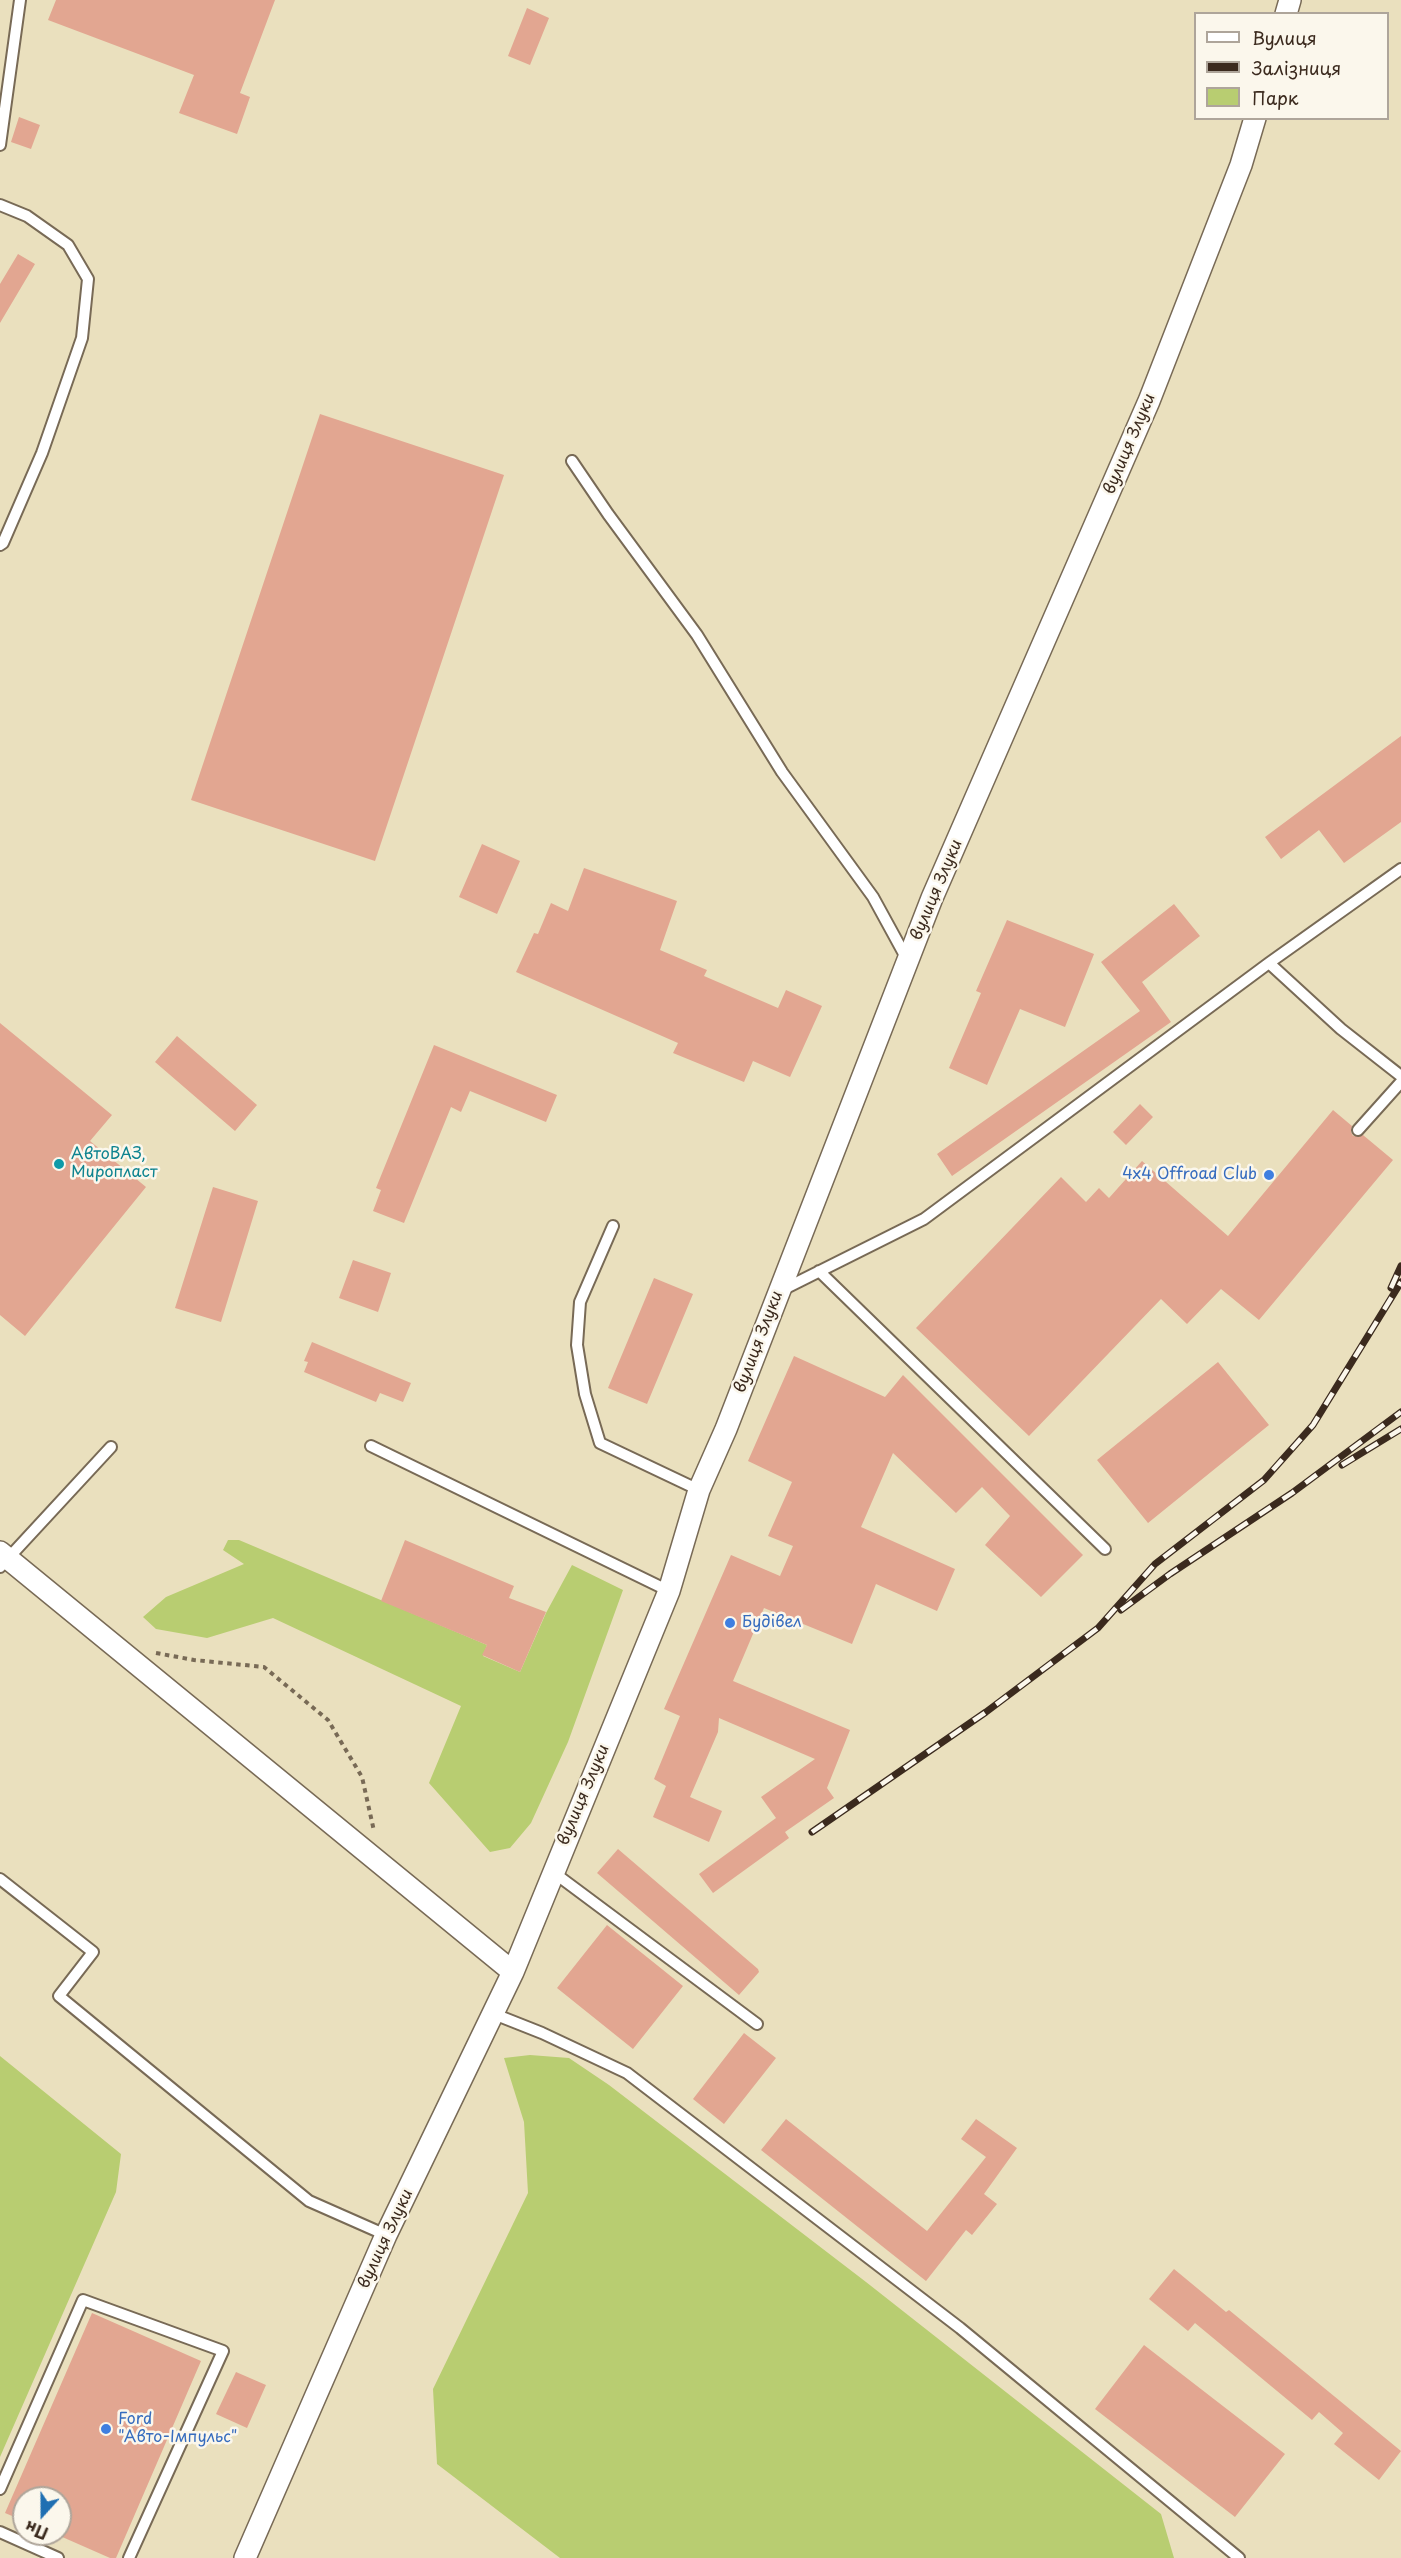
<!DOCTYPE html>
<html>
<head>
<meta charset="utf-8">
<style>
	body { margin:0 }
	#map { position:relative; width:1401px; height:2558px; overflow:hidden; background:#eae0be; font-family:"Playpen Sans",sans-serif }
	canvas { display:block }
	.legend { position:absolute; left:1194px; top:12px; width:195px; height:108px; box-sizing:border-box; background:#fbf7ec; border:2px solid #aea59a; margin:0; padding:8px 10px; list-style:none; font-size:18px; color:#3b2a1e }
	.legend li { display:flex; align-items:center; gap:12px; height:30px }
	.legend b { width:30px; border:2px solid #aea59a }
	.north { position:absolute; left:12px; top:2486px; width:60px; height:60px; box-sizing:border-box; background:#fbf7ec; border:2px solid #aea59a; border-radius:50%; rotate:201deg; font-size:16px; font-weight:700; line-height:24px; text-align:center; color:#3b2a1e }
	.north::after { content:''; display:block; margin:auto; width:21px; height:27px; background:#1f6fb2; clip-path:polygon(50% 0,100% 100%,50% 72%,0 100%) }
</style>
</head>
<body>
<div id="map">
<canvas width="1401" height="2558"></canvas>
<ul class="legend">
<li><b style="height:8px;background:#fff"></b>Вулиця</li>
<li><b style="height:8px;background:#3b2a1e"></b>Залізниця</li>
<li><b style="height:16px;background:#b8cd71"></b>Парк</li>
</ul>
<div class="north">Пн</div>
</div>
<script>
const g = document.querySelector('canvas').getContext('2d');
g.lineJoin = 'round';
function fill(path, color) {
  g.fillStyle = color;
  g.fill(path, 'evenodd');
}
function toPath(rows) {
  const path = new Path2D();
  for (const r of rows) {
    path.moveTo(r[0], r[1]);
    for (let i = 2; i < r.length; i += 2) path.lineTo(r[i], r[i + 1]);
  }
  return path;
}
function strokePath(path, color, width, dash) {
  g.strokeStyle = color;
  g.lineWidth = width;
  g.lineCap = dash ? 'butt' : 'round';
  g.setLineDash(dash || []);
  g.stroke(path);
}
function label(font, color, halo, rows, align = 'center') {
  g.font = font + ' "Playpen Sans",sans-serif';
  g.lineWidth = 5;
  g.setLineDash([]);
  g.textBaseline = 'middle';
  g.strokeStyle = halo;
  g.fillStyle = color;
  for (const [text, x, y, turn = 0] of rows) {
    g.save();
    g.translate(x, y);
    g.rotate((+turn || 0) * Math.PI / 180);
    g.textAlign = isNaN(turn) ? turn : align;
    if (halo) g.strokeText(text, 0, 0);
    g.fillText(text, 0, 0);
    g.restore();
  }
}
const green = toPath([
	[228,1540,239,1540,487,1645,483,1656,520,1672,546,1613,572,1565,623,1590,568,1742,531,1823,510,1848,490,1852,429,1783,461,1706,273,1618,207,1638,156,1629,143,1617,166,1597,244,1564,223,1550],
	[530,2055,569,2058,609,2085,866,2282,1161,2514,1174,2558,560,2558,437,2464,433,2389,528,2193,524,2122,504,2058],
	[0,2056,121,2154,116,2192,0,2457]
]);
const building = toPath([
	[56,0,275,0,240,93,250,97,237,134,179,113,194,75,48,20],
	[527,8,549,18,530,65,508,56],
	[19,117,40,125,31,149,11,142],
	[18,254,35,264,0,323,0,284],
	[320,414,504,475,375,861,191,800],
	[1401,736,1401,822,1344,863,1319,830,1281,859,1265,837],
	[482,844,520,861,497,914,459,897],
	[584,868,677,901,660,950,707,970,704,976,778,1008,786,990,822,1006,790,1077,753,1061,744,1082,673,1053,678,1043,516,972,534,933,538,934,551,903,568,911],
	[1174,904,1200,936,1142,982,1171,1022,952,1176,937,1154,1140,1011,1101,962],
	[1007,920,1094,954,1065,1027,1020,1009,987,1085,949,1068,981,993,976,991],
	[0,1023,112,1115,90,1141,146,1187,25,1336,0,1315],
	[177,1036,257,1105,235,1131,155,1062],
	[434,1045,557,1095,546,1122,470,1091,461,1112,451,1107,404,1223,373,1211,381,1190,376,1188],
	[1140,1104,1153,1117,1126,1145,1113,1132],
	[1333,1110,1352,1126,1351,1132,1353,1136,1363,1135,1393,1160,1259,1320,1221,1289,1187,1324,1161,1299,1029,1436,916,1328,1061,1177,1086,1202,1099,1188,1109,1198,1142,1161,1228,1236],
	[213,1187,258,1201,221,1322,175,1308],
	[353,1260,391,1273,378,1312,339,1298],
	[654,1278,693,1294,647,1404,608,1388],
	[312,1342,411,1383,403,1402,380,1393,376,1402,304,1372,308,1362,304,1361],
	[794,1356,885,1397,903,1375,1083,1555,1041,1597,985,1545,1010,1516,982,1487,956,1513,893,1453,861,1527,955,1569,937,1611,876,1584,852,1644,764,1608,733,1681,850,1730,827,1788,834,1798,785,1832,789,1838,713,1893,699,1874,776,1818,761,1797,815,1759,719,1718,718,1732,690,1797,722,1811,709,1842,653,1817,666,1786,654,1779,680,1716,664,1709,731,1555,780,1576,793,1546,768,1536,792,1482,748,1461],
	[1218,1362,1269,1425,1148,1523,1097,1460],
	[405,1540,514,1586,509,1598,546,1612,520,1672,482,1655,487,1645,381,1601],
	[618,1849,758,1969,759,1972,739,1995,597,1873],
	[607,1925,683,1986,633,2049,557,1988],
	[744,2033,776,2058,724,2124,693,2099],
	[786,2119,927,2231,986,2157,961,2139,976,2119,1017,2148,984,2194,997,2204,972,2235,966,2230,926,2281,761,2150],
	[1174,2269,1226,2312,1229,2310,1401,2451,1379,2480,1334,2444,1343,2433,1319,2412,1312,2420,1195,2323,1188,2331,1149,2299],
	[92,2313,201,2361,116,2558,110,2558,60,2536,60,2498,24,2498,24,2521,5,2513],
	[1144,2345,1285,2454,1235,2517,1095,2409],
	[236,2372,266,2385,247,2428,216,2414]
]);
const path = toPath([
	[156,1653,194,1660,264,1667,328,1720,362,1777,374,1831]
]);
const lane = toPath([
	[0,145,20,0],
	[0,205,27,216,68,245,88,279,82,338,42,453,3,543,0,545],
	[572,461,608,514,697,635,782,772,873,897,908,961],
	[1269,963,1341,1029,1401,1076],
	[1358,1130,1401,1082],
	[613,1226,580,1302,577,1345,585,1394,600,1443,699,1490],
	[819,1271,1105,1549],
	[782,1290,924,1219,1269,963,1401,869],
	[371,1446,669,1591],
	[0,1567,111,1447],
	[553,1872,757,2024],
	[0,1879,93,1952,59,1996,309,2201,386,2235],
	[494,2014,542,2033,627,2073,960,2328,1239,2558],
	[0,2489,83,2300,223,2351,129,2558],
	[0,2532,58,2558]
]);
const street = toPath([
	[1286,14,1290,0],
	[0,1552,513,1972],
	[245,2558,386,2235,513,1972,669,1591,699,1490,726,1429,932,898,1149,401,1241,165,1255,118]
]);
const rail = toPath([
	[1391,1288,1401,1266],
	[1342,1465,1401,1429],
	[1121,1610,1170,1574,1292,1493,1401,1412],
	[812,1832,986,1712,1098,1628,1155,1564,1264,1480,1313,1425,1401,1282]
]);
const markers = [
	[59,1164,6,"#0f9aa8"],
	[1269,1175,6,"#3f7fe0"],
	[730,1623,6,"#3f7fe0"],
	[106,2429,6,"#3f7fe0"]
];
const streetNames = [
	["вулиця Злуки",1130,444,-67],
	["вулиця Злуки",937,890,-67],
	["вулиця Злуки",759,1342,-69],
	["вулиця Злуки",584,1795,-67],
	["вулиця Злуки",386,2239,-65]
];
const cultureNames = [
	["АвтоВАЗ,",71,1155],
	["Миропласт",71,1173]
];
const shopNames = [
	["4x4 Offroad Club",1257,1175,"right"],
	["Будівел",742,1623],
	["Ford",118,2420],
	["\"Авто-Імпульс\"",118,2438]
];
fill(green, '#b8cd71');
fill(building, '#e2a691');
strokePath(lane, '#786a56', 14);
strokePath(street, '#786a56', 24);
strokePath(path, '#786a56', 4, [4.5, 4.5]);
strokePath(lane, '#fff', 10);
strokePath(street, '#fff', 21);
strokePath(rail, '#3b2a1e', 7);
strokePath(rail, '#fbf7ec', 4.5, [14]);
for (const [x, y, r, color] of markers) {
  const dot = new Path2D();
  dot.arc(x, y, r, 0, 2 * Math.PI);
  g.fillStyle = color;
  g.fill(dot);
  strokePath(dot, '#fbf7ec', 2);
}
label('16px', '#3b2a1e', '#fbf7ec', streetNames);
label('16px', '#0d838f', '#fbf7ec', cultureNames, 'left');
label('16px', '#366cbe', '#fbf7ec', shopNames, 'left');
</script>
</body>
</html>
